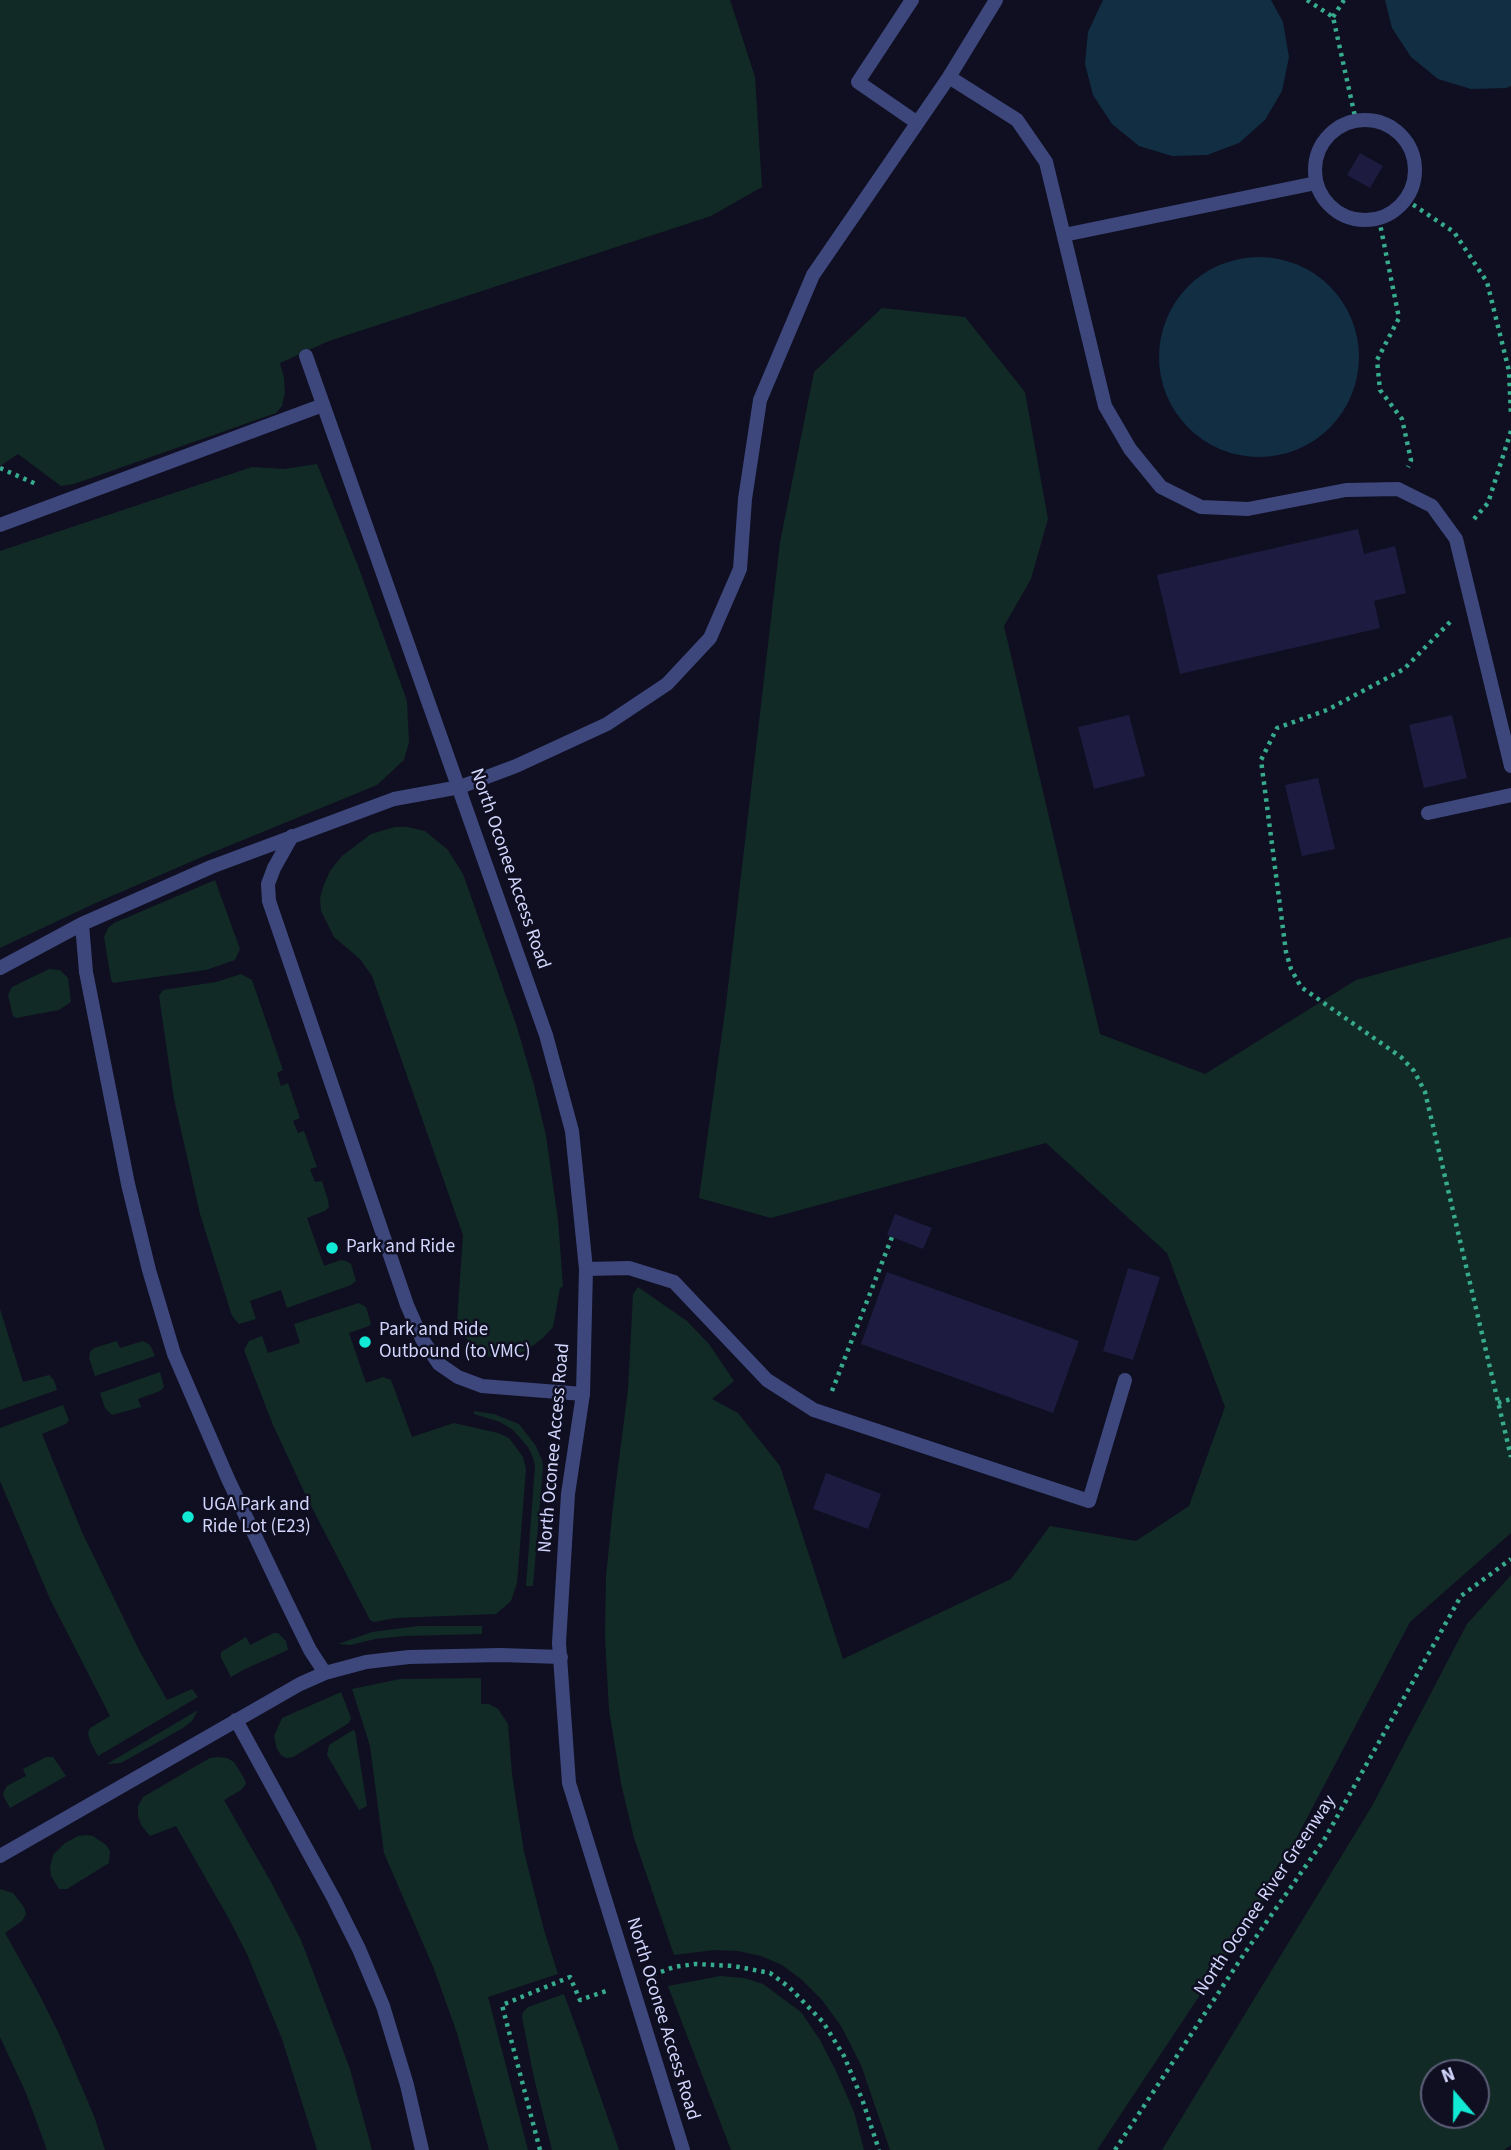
<!DOCTYPE html>
<html>
<head>
<meta charset="utf-8">
<style>
	body { margin:0 }
	#map { position:relative; width:1511px; height:2150px; overflow:hidden; background:#0f0f21; font-family:"Source Sans 3",sans-serif }
	canvas { display:block }
	.north { position:absolute; left:1420px; top:2059px; width:70px; height:70px; box-sizing:border-box; background:#0f0f21; border:2px solid #5d5e79; border-radius:50%; rotate:340deg; font-size:19px; font-weight:700; line-height:28px; text-align:center; color:#d2d5fc }
	.north::after { content:''; display:block; margin:auto; width:24px; height:32px; background:#11e9d5; clip-path:polygon(50% 0,100% 100%,50% 72%,0 100%) }
</style>
</head>
<body>
<div id="map">
<canvas width="1511" height="2150"></canvas>
<div class="north">N</div>
</div>
<script>
const g = document.querySelector('canvas').getContext('2d');
g.lineJoin = 'round';
function fill(path, color) {
  g.fillStyle = color;
  g.fill(path, 'evenodd');
}
function toPath(rows) {
  const path = new Path2D();
  for (const r of rows) {
    if (r.length === 3) {
      path.moveTo(r[0] + r[2], r[1]);
      path.arc(r[0], r[1], r[2], 0, 2 * Math.PI);
      continue;
    }
    path.moveTo(r[0], r[1]);
    for (let i = 2; i < r.length; i += 2) path.lineTo(r[i], r[i + 1]);
  }
  return path;
}
function strokePath(path, color, width, dash) {
  g.strokeStyle = color;
  g.lineWidth = width;
  g.lineCap = dash ? 'butt' : 'round';
  g.setLineDash(dash || []);
  g.stroke(path);
}
function label(font, color, halo, rows, align = 'center') {
  g.font = font + ' "Source Sans 3",sans-serif';
  g.lineWidth = 5;
  g.setLineDash([]);
  g.textBaseline = 'middle';
  g.strokeStyle = halo;
  g.fillStyle = color;
  for (const [text, x, y, turn = 0] of rows) {
    g.save();
    g.translate(x, y);
    g.rotate((+turn || 0) * Math.PI / 180);
    g.textAlign = isNaN(turn) ? turn : align;
    if (halo) g.strokeText(text, 0, 0);
    g.fillText(text, 0, 0);
    g.restore();
  }
}
const green = toPath([
	[0,0,730,0,755,77,762,187,711,216,329,341,280,363,284,378,285,393,282,406,276,413,74,484,61,486,18,454,0,466],
	[882,308,965,317,1025,392,1048,519,1031,579,1004,626,1100,1034,1205,1074,1356,980,1511,937,1511,1533,1410,1622,1267,1894,1097,2150,890,2150,861,2065,841,2026,822,2000,801,1979,782,1965,761,1956,738,1951,714,1950,674,1955,634,1838,621,1783,609,1710,605,1637,606,1577,613,1506,628,1390,633,1294,638,1287,687,1321,709,1344,734,1381,712,1399,738,1413,780,1466,843,1659,1011,1579,1050,1526,1136,1541,1189,1506,1225,1407,1167,1253,1046,1143,771,1218,699,1198,726,1004,780,542,814,372],
	[317,464,357,563,407,701,409,742,404,760,377,785,204,856,98,902,0,948,0,551,252,467,284,469],
	[395,827,407,827,425,831,448,850,463,874,516,1024,534,1085,546,1136,558,1220,563,1286,560,1288,553,1327,543,1338,527,1350,511,1356,497,1358,486,1356,477,1350,464,1336,457,1322,463,1235,372,976,360,959,334,937,321,911,320,898,323,887,330,871,342,856,371,834],
	[215,880,240,949,235,960,206,970,113,983,111,979,104,937,108,928,114,923],
	[49,969,60,970,68,978,71,1002,59,1010,16,1018,13,1016,8,995,12,987],
	[241,974,252,980,283,1070,277,1073,281,1086,288,1083,300,1118,293,1121,298,1133,304,1131,317,1167,310,1169,315,1182,322,1181,328,1200,329,1207,325,1211,307,1218,324,1266,341,1260,346,1261,351,1264,356,1281,351,1285,287,1308,281,1290,250,1301,256,1319,239,1324,232,1316,200,1214,174,1099,159,996,163,990,216,982],
	[359,1303,366,1307,371,1324,369,1326,349,1333,366,1383,383,1377,391,1380,412,1437,454,1423,498,1433,509,1438,523,1457,526,1469,517,1583,511,1601,496,1614,395,1618,374,1622,370,1620,308,1500,273,1425,244,1350,249,1341,262,1336,268,1353,300,1343,294,1324],
	[0,1309,23,1382,49,1375,54,1380,57,1390,0,1410],
	[117,1341,120,1348,143,1341,150,1345,155,1356,95,1376,89,1358,90,1352,94,1348],
	[160,1372,164,1387,160,1391,138,1399,141,1407,112,1415,105,1408,100,1393],
	[63,1405,69,1420,66,1424,42,1434,82,1532,139,1650,167,1700,192,1689,198,1697,98,1756,90,1741,88,1733,90,1728,110,1716,50,1599,0,1481,0,1428],
	[474,1411,494,1414,519,1424,536,1446,542,1460,543,1468,533,1586,526,1586,535,1466,533,1458,528,1447,513,1430,500,1422,474,1414],
	[1511,1575,1511,2145,1504,2150,1162,2150,1372,1806,1467,1624],
	[1434,2073,1476,2073,1476,2115,1434,2115],
	[418,1626,482,1626,482,1634,405,1636,375,1639,351,1645,338,1644,372,1632],
	[274,1633,278,1633,286,1641,288,1650,245,1669,231,1677,221,1658,221,1652,246,1637,250,1645],
	[481,1678,481,1704,489,1704,498,1709,508,1724,512,1774,524,1852,544,1930,558,1974,488,1997,528,2150,489,2150,457,2033,434,1969,384,1853,370,1746,352,1689,400,1679],
	[341,1692,351,1718,349,1723,293,1757,286,1758,281,1755,277,1749,274,1736,282,1718],
	[198,1710,192,1721,183,1728,121,1763,107,1764],
	[353,1730,355,1731,367,1806,359,1810,327,1755,329,1745],
	[46,1757,53,1757,66,1776,10,1808,3,1795,4,1791,7,1786,26,1776,23,1769],
	[218,1757,227,1758,234,1762,244,1778,246,1784,241,1790,224,1800,271,1882,301,1940,350,2069,372,2150,317,2150,282,2039,247,1954,229,1919,176,1826,150,1836,141,1825,138,1816,138,1806,143,1797,210,1758],
	[86,1835,93,1836,106,1845,110,1851,109,1863,67,1889,59,1889,51,1876,50,1867,53,1855,65,1843,78,1836],
	[0,1889,13,1893,24,1907,26,1914,22,1921,5,1933,38,1992,59,2034,94,2116,105,2150,47,2150,26,2093,0,2037],
	[720,1976,744,1978,763,1984,801,2012,820,2040,836,2071,854,2112,864,2150,731,2150,668,1986],
	[564,1994,580,2038,619,2150,552,2150,534,2078,522,2017,523,2012,528,2007]
]);
const water = toPath([
	[1103,0,1271,0,1283,22,1289,57,1282,91,1265,120,1239,143,1207,155,1172,156,1139,146,1112,124,1093,95,1085,64,1088,32],
	[1385,0,1511,0,1511,86,1506,88,1471,89,1438,79,1411,57,1392,28],
	[1259,357,100]
]);
const building = toPath([
	[1360,153,1383,166,1370,188,1347,175],
	[1358,529,1364,554,1395,546,1406,593,1374,601,1380,628,1180,674,1157,575],
	[1129,715,1145,776,1094,789,1078,727],
	[1452,715,1467,778,1424,788,1409,725],
	[1318,778,1335,849,1302,856,1285,785],
	[895,1214,932,1228,923,1249,887,1235],
	[1128,1268,1160,1277,1133,1360,1103,1351],
	[887,1272,1079,1341,1053,1413,861,1344],
	[826,1473,881,1494,868,1529,813,1509]
]);
const path = toPath([
	[1307,0,1333,17,1356,121],
	[1333,17,1344,0],
	[1406,200,1454,232,1487,282,1509,371,1511,415],
	[1379,219,1399,318,1377,360,1380,390,1402,419,1411,460,1408,467],
	[0,468,36,484],
	[1474,519,1488,503,1511,431],
	[1450,622,1404,669,1327,710,1277,728,1261,760,1286,952,1291,969,1301,987,1401,1057,1414,1071,1425,1092,1511,1457],
	[832,1391,892,1237],
	[1498,1403,1511,1399],
	[653,1975,674,1967,695,1964,734,1966,770,1973,789,1987,823,2022,844,2056,862,2099,879,2150],
	[540,2150,502,2005,570,1977,580,2000,609,1990],
	[1115,2150,1244,1954,1324,1840,1461,1596,1511,1559]
]);
const lane = toPath([
	[912,0,858,82,916,122],
	[949,77,1017,120,1046,162,1105,406,1130,449,1161,487,1201,507,1248,509,1346,490,1398,489,1432,506,1456,539,1511,766],
	[1365,170,50],
	[1064,235,1316,183],
	[0,525,323,405],
	[1428,813,1511,795],
	[292,836,274,868,268,884,269,901,407,1305,422,1339,439,1364,458,1377,482,1386,583,1394],
	[82,924,86,972,128,1184,149,1270,174,1354,228,1479,286,1601,310,1650,325,1673],
	[0,968,82,924,211,867,394,799,460,787,516,766,607,724,667,684,710,638,740,569,745,499,760,400,813,275,949,77,996,0],
	[586,1269,629,1268,674,1282,767,1380,814,1410,1089,1501,1125,1380],
	[236,1720,334,1899,359,1949,383,2006,407,2085,422,2150],
	[0,1856,300,1684,325,1673,366,1662,409,1657,501,1655,561,1657]
]);
const street = toPath([
	[306,356,546,1035,572,1131,586,1269,583,1394,568,1494,559,1643,569,1783,683,2150]
]);
const markers = [
	[332,1248,7,"#11e9d5"],
	[365,1342,7,"#11e9d5"],
	[188,1517,7,"#11e9d5"]
];
const streetNames = [
	["North Oconee Access Road",509,869,71],
	["North Oconee Access Road",555,1448,-85],
	["North Oconee River Greenway",1266,1896,-56],
	["North Oconee Access Road",662,2019,73]
];
const poiNames = [
	["Park and Ride",346,1248],
	["Park and Ride",379,1331],
	["Outbound (to VMC)",379,1353],
	["UGA Park and",202,1506],
	["Ride Lot (E23)",202,1528]
];
fill(green, '#122a25');
fill(water, '#112e43');
fill(building, '#1d1c40');
strokePath(path, '#37ab8d', 4.5, [3.5, 5]);
strokePath(lane, '#3d477c', 14);
strokePath(street, '#3d477c', 14);
for (const [x, y, r, color] of markers) {
  const dot = new Path2D();
  dot.arc(x, y, r, 0, 2 * Math.PI);
  g.fillStyle = color;
  g.fill(dot);
  strokePath(dot, '#0f0f21', 2.5);
}
label('19px', '#d2d5fc', '#0f0f21', streetNames);
label('19px', '#d2d5fc', '#0f0f21', poiNames, 'left');
</script>
</body>
</html>
